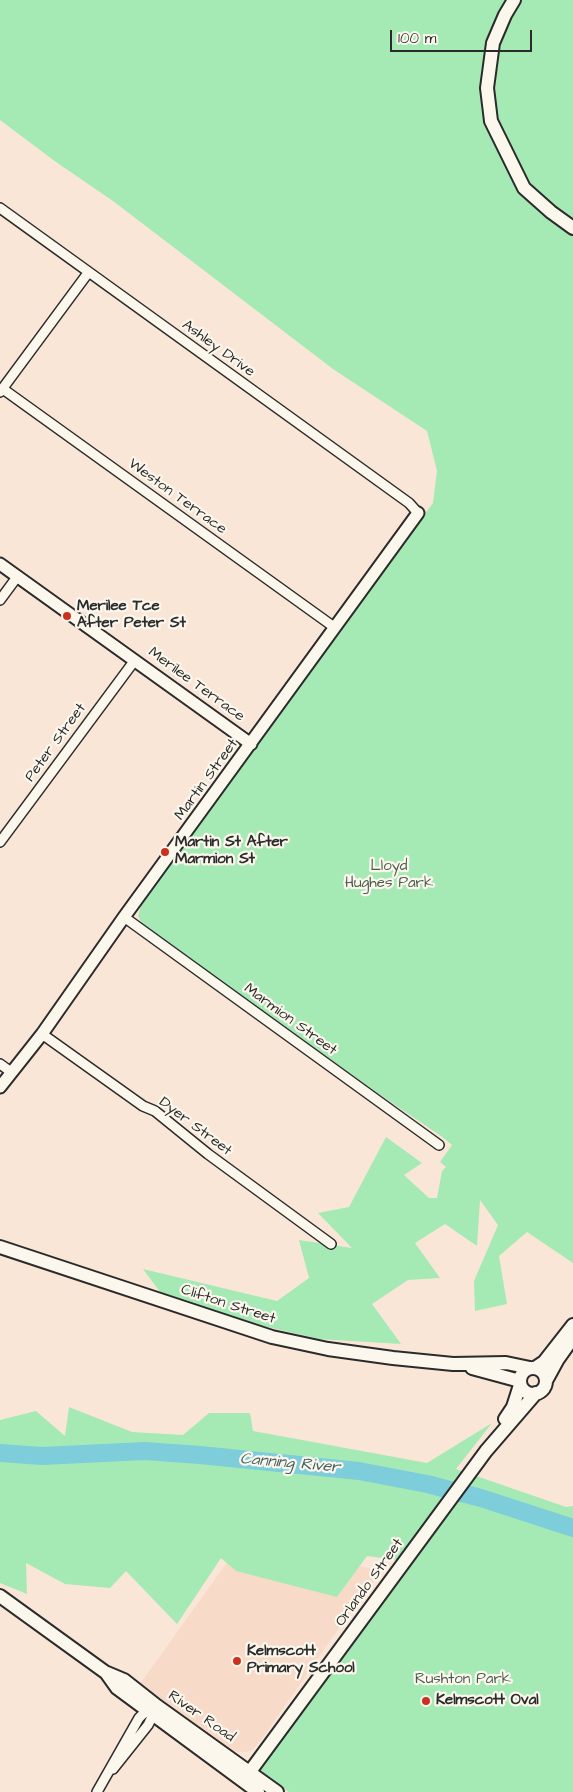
<!DOCTYPE html>
<html>
<head>
<meta charset="utf-8">
<style>
	body { margin:0 }
	#map { position:relative; width:573px; height:1792px; overflow:hidden; background:#f9e6d7; font-family:"Architects Daughter",sans-serif }
	canvas { display:block }
	.scale { position:absolute; left:390px; top:30px; width:142px; height:22px; box-sizing:border-box; border:2px solid #2b2b2b; border-top:0; padding-left:6px; font-size:15px; line-height:18px; white-space:nowrap; color:#2b2b2b; -webkit-text-stroke:4px #fbf7ec; paint-order:stroke }
</style>
</head>
<body>
<div id="map">
<canvas width="573" height="1792"></canvas>
<div class="scale">100 m</div>
</div>
<script>
const g = document.querySelector('canvas').getContext('2d');
g.lineJoin = 'round';
function fill(path, color) {
  g.fillStyle = color;
  g.fill(path, 'evenodd');
}
function toPath(rows) {
  const path = new Path2D();
  for (const r of rows) {
    if (r.length === 3) {
      path.moveTo(r[0] + r[2], r[1]);
      path.arc(r[0], r[1], r[2], 0, 2 * Math.PI);
      continue;
    }
    path.moveTo(r[0], r[1]);
    for (let i = 2; i < r.length; i += 2) path.lineTo(r[i], r[i + 1]);
  }
  return path;
}
function strokePath(path, color, width, dash) {
  g.strokeStyle = color;
  g.lineWidth = width;
  g.lineCap = dash ? 'butt' : 'round';
  g.setLineDash(dash || []);
  g.stroke(path);
}
function label(font, color, halo, rows, align = 'center') {
  g.font = font + ' "Architects Daughter",sans-serif';
  g.lineWidth = 4.5;
  g.setLineDash([]);
  g.textBaseline = 'middle';
  g.strokeStyle = halo;
  g.fillStyle = color;
  for (const [text, x, y, turn = 0] of rows) {
    g.save();
    g.translate(x, y);
    g.rotate((+turn || 0) * Math.PI / 180);
    g.textAlign = isNaN(turn) ? turn : align;
    if (halo) g.strokeText(text, 0, 0);
    g.fillText(text, 0, 0);
    g.restore();
  }
}
const built = toPath([
	[228,1561,344,1563,373,1569,380,1574,355,1605,261,1740,252,1750,246,1752,237,1752,230,1749,140,1684]
]);
const green = toPath([
	[0,0,573,0,573,1263,527,1232,499,1256,507,1304,475,1311,474,1281,498,1225,480,1200,477,1246,445,1224,415,1243,440,1278,408,1280,372,1304,401,1344,319,1339,169,1304,143,1269,277,1301,309,1278,299,1240,352,1248,318,1213,349,1207,386,1137,422,1163,404,1175,429,1198,437,1198,442,1171,446,1167,440,1162,452,1145,441,1136,376,1092,142,924,138,916,141,905,291,697,313,661,388,564,433,503,437,471,427,431,333,369,113,201,56,162,0,120],
	[69,1407,132,1432,183,1435,209,1413,250,1413,253,1431,427,1463,492,1423,456,1469,566,1507,573,1506,573,1792,289,1792,258,1772,413,1562,367,1556,337,1597,236,1571,221,1558,177,1624,126,1571,110,1588,65,1584,26,1563,27,1594,0,1583,0,1420,36,1411,65,1436]
]);
const river = toPath([
	[0,1453,42,1456,145,1451,200,1455,359,1471,427,1484,481,1498,573,1528]
]);
const minor = toPath([
	[0,208,409,503,418,513],
	[3,389,334,627],
	[0,392,88,273],
	[0,600,17,577],
	[0,842,135,660],
	[124,917,439,1145],
	[42,1034,143,1106,155,1111,208,1154,331,1244],
	[0,1064,11,1072],
	[113,1769,148,1725,155,1711],
	[97,1792,139,1718,147,1710,152,1708]
]);
const tertiary = toPath([
	[0,564,251,744],
	[0,1087,42,1034,124,917,418,513]
]);
const secondary = toPath([
	[514,0,505,15,493,43,487,88,491,121,524,188,551,212,573,228],
	[0,1247,272,1337,328,1349,393,1358,453,1364,506,1363,530,1368],
	[533,1381,13],
	[472,1368,520,1381],
	[535,1368,544,1362,573,1325],
	[546,1381,558,1359,573,1338],
	[505,1419,513,1407,520,1385],
	[0,1596,105,1672,124,1680,157,1706,277,1792],
	[107,1674,117,1688,258,1792],
	[243,1781,486,1451,536,1393]
]);
const markers = [
	[67,616,5,"#c8321e"],
	[165,852,5,"#c8321e"],
	[237,1661,5,"#c8321e"],
	[426,1701,5,"#c8321e"]
];
const streetNames = [
	["Ashley Drive",218,349,36],
	["Weston Terrace",177,497,36],
	["Merilee Terrace",196,685,36],
	["Peter Street",56,743,-54],
	["Martin Street",207,780,-54],
	["Marmion Street",290,1020,36],
	["Dyer Street",195,1127,37],
	["Clifton Street",228,1305,18],
	["Orlando Street",370,1583,-54],
	["River Road",201,1717,35]
];
const poiNames = [
	["Merilee Tce",77,607],
	["After Peter St",77,624],
	["Martin St After",175,843],
	["Marmion St",175,860],
	["Kelmscott",247,1652],
	["Primary School",247,1669],
	["Kelmscott Oval",436,1701]
];
const parkNames = [
	["Lloyd",389,867],
	["Hughes Park",389,884],
	["Rushton Park",463,1680]
];
const waterNames = [
	["Canning River",290,1464,5]
];
fill(built, '#f7dac8');
fill(green, '#a5eab5');
strokePath(river, '#7dcdda', 18);
strokePath(minor, '#2b2b2b', 12);
strokePath(tertiary, '#2b2b2b', 15);
strokePath(secondary, '#2b2b2b', 16);
strokePath(minor, '#fbf7ec', 9);
strokePath(tertiary, '#fbf7ec', 11);
strokePath(secondary, '#fbf7ec', 12);
for (const [x, y, r, color] of markers) {
  const dot = new Path2D();
  dot.arc(x, y, r, 0, 2 * Math.PI);
  g.fillStyle = color;
  g.fill(dot);
  strokePath(dot, '#fbf7ec', 2);
}
label('15px', '#2b2b2b', '#fbf7ec', streetNames);
label('bold 15px', '#2b2b2b', '#fbf7ec', poiNames, 'left');
label('15px', '#4a5b4e', '#fbf7ec', parkNames);
label('italic 16px', '#445c60', '#fbf7ec', waterNames);
</script>
</body>
</html>
